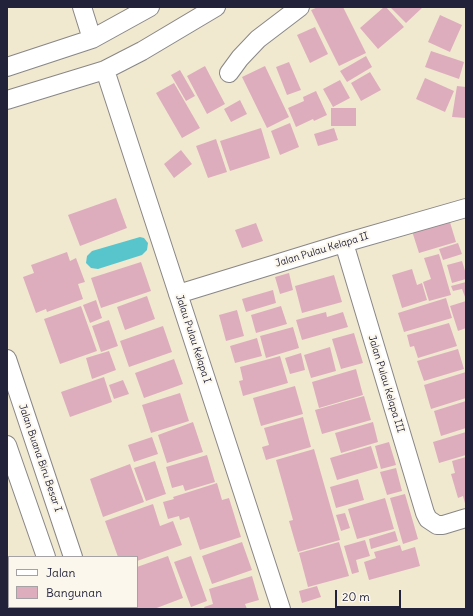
<!DOCTYPE html>
<html>
<head>
<meta charset="utf-8">
<style>
	body { margin:0 }
	#map { position:relative; width:473px; height:616px; overflow:hidden; background:#f0e9d0; font-family:Delius,sans-serif }
	canvas { display:block }
	.frame { position:absolute; inset:0; border:8px solid #22223b; pointer-events:none }
	.legend { position:absolute; left:8px; top:556px; width:130px; height:52px; box-sizing:border-box; background:#fbf7ec; border:1px solid #a4a2a5; margin:0; padding:5px 7px; list-style:none; font-size:12px; color:#22223b }
	.legend li { display:flex; align-items:center; gap:8px; height:20px }
	.legend b { width:20px; border:1px solid #a4a2a5 }
	.scale { position:absolute; left:335px; top:590px; width:66px; height:18px; box-sizing:border-box; border:2px solid #22223b; border-top:0; padding-left:5px; font-size:12px; line-height:14px; white-space:nowrap; color:#22223b; -webkit-text-stroke:3px #fbf7ec; paint-order:stroke }
</style>
</head>
<body>
<div id="map">
<canvas width="473" height="616"></canvas>
<div class="frame"></div>
<ul class="legend">
<li><b style="height:5px;background:#fff"></b>Jalan</li>
<li><b style="height:11px;background:#deadbd"></b>Bangunan</li>
</ul>
<div class="scale">20 m</div>
</div>
<script>
const g = document.querySelector('canvas').getContext('2d');
g.lineJoin = 'round';
function fill(path, color) {
  g.fillStyle = color;
  g.fill(path, 'evenodd');
}
function toPath(rows) {
  const path = new Path2D();
  for (const r of rows) {
    path.moveTo(r[0], r[1]);
    for (let i = 2; i < r.length; i += 2) path.lineTo(r[i], r[i + 1]);
  }
  return path;
}
function strokePath(path, color, width, dash) {
  g.strokeStyle = color;
  g.lineWidth = width;
  g.lineCap = dash ? 'butt' : 'round';
  g.setLineDash(dash || []);
  g.stroke(path);
}
function label(font, color, halo, rows, align = 'center') {
  g.font = font + ' Delius,sans-serif';
  g.lineWidth = 4;
  g.setLineDash([]);
  g.textBaseline = 'middle';
  g.strokeStyle = halo;
  g.fillStyle = color;
  for (const [text, x, y, turn = 0] of rows) {
    g.save();
    g.translate(x, y);
    g.rotate((+turn || 0) * Math.PI / 180);
    g.textAlign = isNaN(turn) ? turn : align;
    if (halo) g.strokeText(text, 0, 0);
    g.fillText(text, 0, 0);
    g.restore();
  }
}
const water = toPath([
	[140,237,144,238,148,243,147,250,142,255,98,269,91,268,86,263,87,256,92,251]
]);
const building = toPath([
	[318,7,343,7,366,53,339,66,311,10],
	[384,7,386,7,404,27,378,49,360,28],
	[390,7,423,7,406,23],
	[440,15,462,25,450,52,428,42],
	[315,27,328,54,310,63,297,35],
	[431,51,464,62,459,79,425,67],
	[366,56,372,67,347,82,340,71],
	[289,62,301,90,287,95,276,67],
	[205,66,225,104,207,114,187,76],
	[265,66,289,117,267,128,242,77],
	[180,70,195,96,186,101,171,75],
	[370,72,381,90,361,101,351,83],
	[425,78,454,91,445,112,416,99],
	[340,80,350,98,333,107,323,89],
	[174,83,200,128,182,138,156,93],
	[457,86,466,87,466,118,452,117],
	[316,91,327,115,314,121,313,119,296,127,288,108,304,101,303,97],
	[240,100,247,114,231,122,224,109],
	[331,108,356,108,356,126,331,126],
	[290,123,299,147,280,155,271,131],
	[261,128,270,158,230,171,220,141],
	[334,128,338,140,318,146,314,134],
	[216,139,227,172,208,178,196,146],
	[181,150,192,164,174,178,164,164],
	[116,198,127,228,80,246,68,215],
	[449,219,456,242,419,253,412,231],
	[256,223,263,241,242,248,235,230],
	[458,243,462,254,443,260,439,249],
	[67,252,70,261,76,258,85,282,78,284,83,299,47,312,46,309,36,313,23,277,34,273,31,265],
	[439,254,451,295,429,301,423,282,431,279,424,258],
	[462,261,466,274,466,279,452,283,447,265],
	[141,262,151,291,101,308,91,278],
	[412,269,417,285,422,283,427,300,402,308,392,275],
	[289,273,293,290,280,294,275,277],
	[334,275,342,302,302,313,295,286],
	[466,282,466,297,465,297,462,289,453,291,451,286],
	[273,290,276,303,246,312,242,299],
	[147,296,155,319,125,330,117,307],
	[446,298,452,318,404,332,398,313],
	[96,300,102,318,90,323,83,305],
	[466,301,466,328,458,331,450,306],
	[81,306,97,351,60,364,44,319],
	[281,306,287,324,256,333,251,315],
	[237,310,244,336,226,341,219,315],
	[326,312,327,317,343,312,348,327,302,340,296,320],
	[109,320,118,346,101,352,92,326],
	[449,323,457,346,418,358,414,346,410,347,407,335],
	[163,326,172,352,129,367,120,341],
	[293,327,299,348,266,358,260,336],
	[354,333,363,363,341,369,332,339],
	[257,338,262,356,235,363,230,346],
	[330,347,336,371,311,378,304,355],
	[458,349,464,369,424,381,417,361],
	[109,351,116,370,92,379,86,358],
	[301,353,305,370,290,374,285,358],
	[280,356,288,383,243,396,239,381,243,380,240,367],
	[174,359,183,384,144,398,135,373],
	[356,369,363,395,319,408,312,382],
	[466,372,466,388,465,388,466,398,431,409,424,385],
	[104,377,112,402,70,417,61,392],
	[123,380,129,394,114,399,109,385],
	[295,386,303,414,261,426,253,398],
	[180,393,189,421,151,433,142,405],
	[364,396,371,420,322,434,315,410],
	[466,401,466,428,441,436,434,411],
	[303,417,311,447,266,460,262,447,269,445,264,428],
	[193,422,203,452,167,463,158,435],
	[373,422,378,442,341,453,335,433],
	[466,432,466,455,439,463,433,442],
	[152,437,158,454,134,462,128,445],
	[389,442,396,465,381,469,375,446],
	[371,446,378,468,337,480,330,458],
	[314,449,340,540,298,552,289,521,293,520,276,460],
	[207,455,215,482,185,491,183,485,172,488,166,467],
	[466,457,466,507,463,496,458,498,451,474,455,473,452,461],
	[155,461,166,494,146,501,134,468],
	[130,464,144,502,103,517,90,479],
	[396,468,402,491,387,495,380,472],
	[358,479,364,500,336,508,330,487],
	[217,483,222,500,229,498,241,537,200,550,189,517,180,520,179,516,168,519,163,502,174,499,173,497],
	[405,494,418,539,403,544,390,498],
	[385,498,394,529,357,539,348,509],
	[153,504,160,526,173,521,182,545,137,561,137,557,118,557,105,521],
	[345,513,350,528,341,531,336,515],
	[395,531,398,541,371,549,369,539],
	[365,540,370,556,356,560,359,572,352,574,344,546],
	[242,542,252,570,212,584,202,556],
	[339,542,349,576,308,587,299,553],
	[400,545,402,551,415,547,420,566,369,580,364,562,376,558,374,552],
	[168,556,183,598,154,609,136,609,135,607,137,607,137,567],
	[191,556,207,601,191,607,174,562],
	[252,576,259,600,245,604,247,609,205,609,204,607,213,604,209,589],
	[317,586,321,597,302,603,299,591],
	[9,607,22,607,23,609,7,609]
]);
const street = toPath([
	[82,7,92,39],
	[7,67,92,39,150,7],
	[105,70,281,609],
	[229,73,240,58,258,39,300,7],
	[7,100,105,70,142,51,216,7],
	[344,243,425,513,428,519,437,525,443,525,466,518],
	[178,294,344,243,466,208],
	[7,359,73,557],
	[7,445,46,557],
	[63,607,64,609],
	[90,607,91,609]
]);
const streetNames = [
	["Jalan Pulau Kelapa II",322,250,-17],
	["Jalau Pulau Kelapa I",193,339,72],
	["Jalan Pulau Kelapa III",386,384,73],
	["Jalan Buana Biru Besar I",40,458,71]
];
fill(water, '#58c5cd');
fill(building, '#deadbd');
strokePath(street, '#898686', 20);
strokePath(street, '#fff', 18);
label('10px', '#22223b', '#fbf7ec', streetNames);
</script>
</body>
</html>
